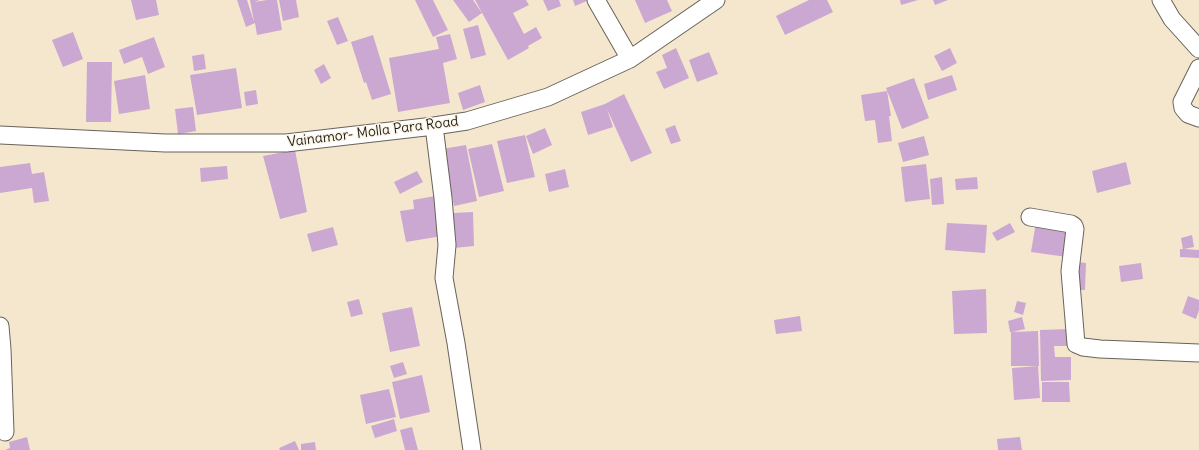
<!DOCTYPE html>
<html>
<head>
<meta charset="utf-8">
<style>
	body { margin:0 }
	canvas { display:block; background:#f5e7ce }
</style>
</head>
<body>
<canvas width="1199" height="450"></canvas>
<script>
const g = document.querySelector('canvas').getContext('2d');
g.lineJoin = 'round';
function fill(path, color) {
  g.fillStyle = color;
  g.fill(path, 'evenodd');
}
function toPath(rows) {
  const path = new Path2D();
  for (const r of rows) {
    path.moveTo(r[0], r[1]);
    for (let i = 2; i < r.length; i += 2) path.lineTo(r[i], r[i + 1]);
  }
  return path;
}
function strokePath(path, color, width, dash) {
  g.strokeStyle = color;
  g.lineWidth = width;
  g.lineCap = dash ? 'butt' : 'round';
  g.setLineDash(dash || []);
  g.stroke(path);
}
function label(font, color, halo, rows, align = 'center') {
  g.font = font + ' Delius,sans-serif';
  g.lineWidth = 3;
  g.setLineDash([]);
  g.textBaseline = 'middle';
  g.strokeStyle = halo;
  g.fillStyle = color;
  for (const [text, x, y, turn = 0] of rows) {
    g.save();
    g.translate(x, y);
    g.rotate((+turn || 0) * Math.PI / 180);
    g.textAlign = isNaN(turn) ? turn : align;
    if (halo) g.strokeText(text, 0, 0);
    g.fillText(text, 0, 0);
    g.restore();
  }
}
const building = toPath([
	[131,0,156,0,159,15,136,20],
	[237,0,247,0,254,22,250,0,260,0,254,2,267,0,277,0,282,30,257,35,255,23,246,27],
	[279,0,296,0,299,17,283,21],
	[415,0,433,0,448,30,433,37],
	[453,0,473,0,482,13,469,22],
	[475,0,526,0,529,5,513,13,524,34,536,27,542,38,528,46,529,48,508,60],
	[543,0,559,0,561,6,548,11],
	[573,0,589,0,575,6],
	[635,0,667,0,672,11,645,23],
	[809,0,827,0,833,12,785,35,776,16],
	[900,0,918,0,901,5],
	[933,0,948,0,935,5],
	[338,17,348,41,337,45,327,21],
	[478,25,486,55,471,59,463,29],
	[73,32,83,59,63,67,52,40],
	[450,34,457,59,443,63,450,103,398,112,389,58,439,49,436,37],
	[373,35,391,94,372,100,366,82,364,83,351,42],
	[154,37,165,67,148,74,142,57,124,64,119,50],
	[676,48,689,78,664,89,656,72,667,68,662,55],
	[950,48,957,63,942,71,934,56],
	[709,52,718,74,697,82,689,60],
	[204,54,206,69,194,71,192,56],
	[87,62,112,62,111,122,86,122],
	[324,64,331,78,321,84,314,70],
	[236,68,242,108,197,115,190,75],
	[145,75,150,109,119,114,114,81],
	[952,75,957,90,928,100,924,84],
	[914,78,929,118,902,129,886,88],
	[480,85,485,102,463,110,458,93],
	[256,90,258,104,246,106,244,92],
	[887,91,891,116,889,116,892,141,878,143,875,120,865,121,861,95],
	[624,94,652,153,631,162,607,109,613,127,588,135,581,112,605,104],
	[193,107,196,131,178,134,175,109],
	[675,125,681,141,671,144,665,129],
	[545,128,552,145,533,154,526,136],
	[525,135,535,177,507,183,497,141],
	[924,136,929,155,903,162,898,143],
	[492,144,504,191,479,197,468,149],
	[466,145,477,201,454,206,442,149],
	[295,150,307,212,280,219,263,156],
	[1126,162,1131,184,1097,193,1092,171],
	[30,163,32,174,44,172,49,201,34,203,32,188,0,193,0,167],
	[926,164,930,199,905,202,901,167],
	[227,166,228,179,201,182,200,168],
	[565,169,569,187,549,192,545,174],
	[417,171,423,182,400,194,394,182],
	[942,177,944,204,932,205,930,179],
	[977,177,978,189,956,190,955,179],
	[435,196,442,236,406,242,400,211,414,209,413,200],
	[473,212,474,246,454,248,453,213],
	[1036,222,1072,227,1067,257,1031,252],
	[947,223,987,225,985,253,945,250],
	[1010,223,1015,232,997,241,992,233],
	[333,227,338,245,312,252,307,234],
	[1192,235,1194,247,1184,249,1199,250,1199,258,1180,257,1180,249,1183,249,1181,238],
	[1076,262,1086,263,1085,290,1075,290],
	[1141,263,1143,279,1121,282,1119,266],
	[986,289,987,333,954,334,952,291],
	[1188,296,1199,300,1199,310,1196,319,1182,313],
	[359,299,363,314,351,317,347,302],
	[1017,301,1026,303,1023,315,1014,312],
	[412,307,420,346,390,352,382,313],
	[800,316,802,331,776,334,774,320],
	[1022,317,1025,329,1012,332,1038,331,1039,366,1011,366,1011,332,1010,332,1008,321],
	[1069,329,1069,346,1054,346,1055,357,1071,357,1071,380,1041,381,1040,330],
	[403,362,407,374,394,378,390,366],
	[1038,366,1040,398,1014,400,1012,368],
	[422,375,430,412,400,419,392,382],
	[1042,382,1069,382,1070,402,1042,402],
	[389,389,396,417,366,424,360,395],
	[394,419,397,431,375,438,371,426],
	[412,427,418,450,405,450,400,430],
	[27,437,30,450,5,450,10,448,9,442],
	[1020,437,1022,450,998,450,997,439],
	[295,441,299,450,280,450,279,448],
	[315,442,316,450,301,450,301,444]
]);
const street = toPath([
	[596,0,630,59],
	[1161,0,1172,19,1199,49],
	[1199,68,1182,102,1183,108,1188,114,1199,118],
	[434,126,443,198,447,245,444,278,456,343,472,450],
	[0,135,165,143,286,143,434,126,467,121,548,97,630,59,716,0],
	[1030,217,1071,224,1074,226,1075,229,1070,271,1076,344,1083,347,1100,349,1199,353],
	[0,326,2,349,5,432]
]);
const streetNames = [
	["Vainamor- Molla Para Road",373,132,-7]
];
fill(building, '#cba8d1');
strokePath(street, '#68635a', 19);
strokePath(street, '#fff', 17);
label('14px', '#1c1c1c', '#fcf5e5', streetNames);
</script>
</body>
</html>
